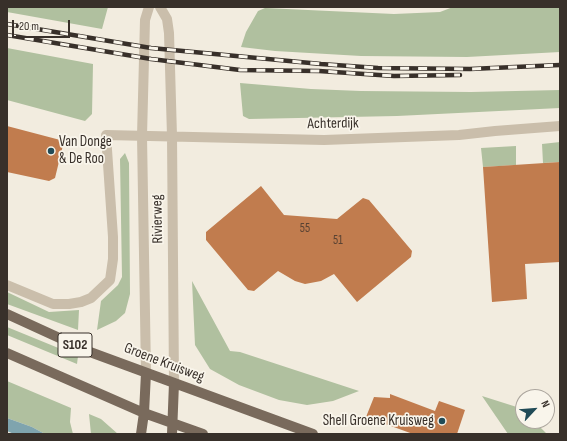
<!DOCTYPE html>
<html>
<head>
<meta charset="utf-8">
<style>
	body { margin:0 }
	#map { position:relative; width:567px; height:441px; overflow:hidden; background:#f2ecdf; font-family:"Sofia Sans Condensed",sans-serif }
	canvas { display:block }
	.frame { position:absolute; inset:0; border:8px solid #38302a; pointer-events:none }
	.north { position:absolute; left:515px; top:389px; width:40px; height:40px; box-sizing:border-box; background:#f9f5eb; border:1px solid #aca69e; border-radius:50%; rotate:64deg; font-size:11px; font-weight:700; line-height:16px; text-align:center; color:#38302a }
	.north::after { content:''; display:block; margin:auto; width:14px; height:18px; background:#214b57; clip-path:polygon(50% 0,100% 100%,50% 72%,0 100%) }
	.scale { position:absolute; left:12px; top:20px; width:58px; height:18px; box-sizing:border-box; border:2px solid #38302a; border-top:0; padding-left:5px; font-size:12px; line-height:14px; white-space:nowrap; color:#38302a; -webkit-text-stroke:3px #f9f5eb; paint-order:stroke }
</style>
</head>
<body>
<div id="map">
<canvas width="567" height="441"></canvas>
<div class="frame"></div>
<div class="north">N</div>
<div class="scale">20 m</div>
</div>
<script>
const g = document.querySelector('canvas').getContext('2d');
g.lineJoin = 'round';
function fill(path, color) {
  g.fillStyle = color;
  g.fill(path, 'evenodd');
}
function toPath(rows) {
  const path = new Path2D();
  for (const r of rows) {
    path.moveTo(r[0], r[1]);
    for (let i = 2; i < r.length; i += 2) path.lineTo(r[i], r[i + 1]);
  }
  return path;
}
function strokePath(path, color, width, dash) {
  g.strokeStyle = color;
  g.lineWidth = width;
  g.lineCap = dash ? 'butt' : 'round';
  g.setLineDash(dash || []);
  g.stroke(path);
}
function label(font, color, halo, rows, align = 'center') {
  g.font = font + ' "Sofia Sans Condensed",sans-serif';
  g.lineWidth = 3.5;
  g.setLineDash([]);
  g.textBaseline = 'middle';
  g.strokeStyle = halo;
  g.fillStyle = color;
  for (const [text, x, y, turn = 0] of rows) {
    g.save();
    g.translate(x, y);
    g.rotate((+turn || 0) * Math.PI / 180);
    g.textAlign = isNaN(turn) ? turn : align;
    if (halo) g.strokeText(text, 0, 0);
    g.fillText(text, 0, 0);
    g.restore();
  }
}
const green = toPath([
	[7,7,108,7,102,29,7,12],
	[453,7,560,7,560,52,467,57,361,56,275,51,241,47,246,32,258,11,265,8,394,14,440,12],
	[7,48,93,64,92,114,85,121,7,100],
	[240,83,311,89,361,91,471,92,560,90,560,108,397,116,249,119,243,116],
	[560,142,560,162,543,163,542,144],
	[516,146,516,165,483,167,481,148],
	[125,153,129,163,130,294,125,313,116,321,97,330,101,301,118,285,122,277,120,159],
	[192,281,230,351,240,352,359,391,333,401,307,405,279,400,239,385,210,369,195,345],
	[7,292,49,312,79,310,78,330,7,304],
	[7,327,78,356,77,364,7,335],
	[7,381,71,408,70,422,73,434,45,434,32,427,7,418],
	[482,396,523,409,523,421,534,421,547,434,508,434],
	[89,414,101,419,118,434,91,434]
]);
const water = toPath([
	[7,418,32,427,45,434,14,434,7,431]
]);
const building = toPath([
	[7,126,64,141,55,178,49,181,7,172],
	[560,162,560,262,525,264,527,299,492,302,483,167],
	[261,186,284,215,337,219,363,198,369,200,412,251,411,257,357,302,334,274,321,281,305,284,295,281,278,271,254,291,248,290,206,240,206,232],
	[390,394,435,411,439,401,465,410,457,434,413,434,366,417,374,397,390,398]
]);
const minor = toPath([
	[160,7,167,19,169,33,172,136,174,383],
	[7,285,53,304,69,304,81,302,91,298,110,280,113,259,113,237,106,135,324,140,459,135,495,131,560,126],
	[146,373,142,136,145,20,149,7]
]);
const major = toPath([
	[7,314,90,352,313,434],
	[7,353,144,413,203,434],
	[141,434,144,413,146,373],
	[172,434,174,383]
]);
const rail = toPath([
	[7,24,151,48,321,64,378,68,470,69,560,65],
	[7,35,151,59,240,70,319,71,394,76,460,75]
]);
const markers = [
	[51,151,4,"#214b57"],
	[442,421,4,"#214b57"]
];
const numberNames = [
	["55",305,229],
	["51",338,241]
];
const shields = [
	[75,345,34]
];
const shieldNames = [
	["S102",75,345]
];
const streetNames = [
	["Achterdijk",333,124,-1],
	["Rivierweg",158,219,-91],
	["Groene Kruisweg",164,363,21]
];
const poiNames = [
	["Van Donge",59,142],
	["& De Roo",59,159],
	["Shell Groene Kruisweg",434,421,"right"]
];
fill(green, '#b0c09f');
fill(water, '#7fa4ae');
fill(building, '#c17c4e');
strokePath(minor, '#cabeab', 10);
strokePath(major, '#796a5c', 10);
strokePath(rail, '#38302a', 4.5);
strokePath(rail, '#f9f5eb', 3, [9]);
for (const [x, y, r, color] of markers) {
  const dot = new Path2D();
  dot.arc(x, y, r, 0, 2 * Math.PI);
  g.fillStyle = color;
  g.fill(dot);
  strokePath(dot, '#f9f5eb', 1.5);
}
label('13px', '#5a4333', null, numberNames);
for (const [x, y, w] of shields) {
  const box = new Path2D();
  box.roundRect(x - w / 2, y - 12, w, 24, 3);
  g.fillStyle = '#f9f5eb';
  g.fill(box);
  strokePath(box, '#38302a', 1);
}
label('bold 14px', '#38302a', null, shieldNames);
label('15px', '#38302a', '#f9f5eb', streetNames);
label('15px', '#38302a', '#f9f5eb', poiNames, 'left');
</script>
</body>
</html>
